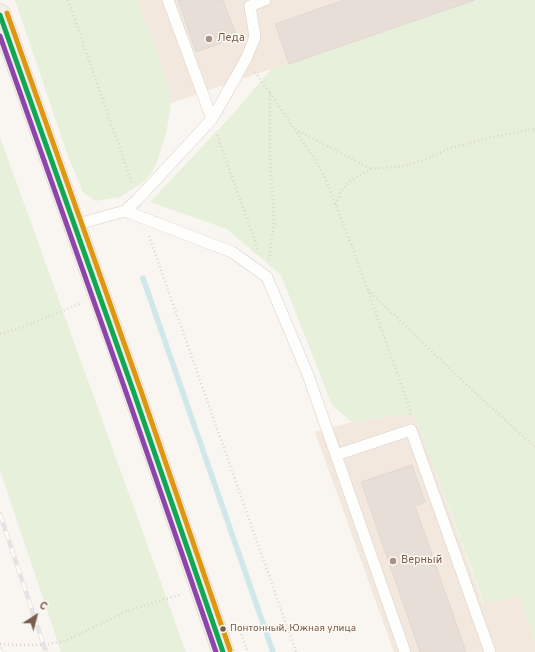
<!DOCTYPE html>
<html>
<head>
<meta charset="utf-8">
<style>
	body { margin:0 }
	#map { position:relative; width:535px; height:652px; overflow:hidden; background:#f9f5f0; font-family:Overpass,sans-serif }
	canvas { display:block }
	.north { position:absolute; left:16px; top:596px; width:40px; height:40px; -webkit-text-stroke:3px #fffaf3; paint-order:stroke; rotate:36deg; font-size:11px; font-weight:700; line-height:16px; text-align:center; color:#7a5c4d }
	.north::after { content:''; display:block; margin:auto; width:14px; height:18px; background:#7a5c4d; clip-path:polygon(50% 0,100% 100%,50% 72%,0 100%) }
</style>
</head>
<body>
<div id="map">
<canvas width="535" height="652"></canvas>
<div class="north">С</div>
</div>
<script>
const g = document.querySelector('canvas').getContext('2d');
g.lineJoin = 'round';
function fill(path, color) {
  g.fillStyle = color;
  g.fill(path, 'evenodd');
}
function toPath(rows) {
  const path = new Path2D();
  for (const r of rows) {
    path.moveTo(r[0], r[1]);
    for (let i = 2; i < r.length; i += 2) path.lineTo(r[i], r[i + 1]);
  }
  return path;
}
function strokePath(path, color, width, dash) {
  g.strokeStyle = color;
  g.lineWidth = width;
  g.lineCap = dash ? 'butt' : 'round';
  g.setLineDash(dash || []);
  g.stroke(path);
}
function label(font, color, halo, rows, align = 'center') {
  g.font = font + ' Overpass,sans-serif';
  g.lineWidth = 3;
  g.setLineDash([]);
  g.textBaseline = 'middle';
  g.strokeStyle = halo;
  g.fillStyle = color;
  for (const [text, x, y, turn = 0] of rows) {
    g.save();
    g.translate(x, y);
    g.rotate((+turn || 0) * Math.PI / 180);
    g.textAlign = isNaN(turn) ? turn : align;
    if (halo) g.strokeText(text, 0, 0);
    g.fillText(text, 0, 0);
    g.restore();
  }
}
const residential = toPath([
	[134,0,474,0,171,103],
	[414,413,483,603,518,594,535,644,535,652,394,652,315,432,353,422]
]);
const green = toPath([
	[15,0,137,0,166,77,171,103,166,134,155,167,145,181,120,197,95,201,83,192,68,156],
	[474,0,535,0,535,644,518,595,484,603,414,413,352,422,332,405,281,275,227,229,150,202,232,115,271,69],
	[0,137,186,652,61,652,0,470]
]);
const stream = toPath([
	[143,278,273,652]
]);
const building = toPath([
	[178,0,223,0,237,37,196,52,178,0],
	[344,0,475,0,289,64,275,24,344,0],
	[412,465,425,502,415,506,466,652,420,652,361,482,412,465]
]);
const path = toPath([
	[68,0,132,183],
	[255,72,270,93,270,156,274,223,269,260],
	[270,93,314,158,326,180,354,252,410,409,410,415],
	[295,129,371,169],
	[217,135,259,252],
	[336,205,341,191,350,181,371,169,404,166,427,159,451,148,497,136,535,129],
	[149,236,296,652],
	[368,290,468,386,535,447],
	[0,334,23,327,82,303],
	[241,634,248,652],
	[0,644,14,645,44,645,65,641,127,611,182,594]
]);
const service = toPath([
	[168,0,212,119],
	[125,211,232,252,267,277,308,375,405,652],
	[74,225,125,211,137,200,212,119,246,59,255,37,250,6,265,0],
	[336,455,411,430,490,652]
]);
const primary = toPath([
	[0,15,134,393,223,652]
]);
const rail = toPath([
	[0,514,46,652],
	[0,649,1,652]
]);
const bus1 = toPath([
	[0,15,134,393,223,652]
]);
const bus2 = toPath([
	[0,36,127,395,216,652]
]);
const bus3 = toPath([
	[7,13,141,391,230,650]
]);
const markers = [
	[209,39,4,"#a69286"],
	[393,561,4,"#a69286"],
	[223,629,3.5,"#7a5c4d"]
];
const busNames = [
	["Понтонный, Южная улица",230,629]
];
const poiNames = [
	["Леда",217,39],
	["Верный",401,561]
];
fill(residential, '#f2e8de');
fill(green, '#e7f0db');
strokePath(stream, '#d0e8ea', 5.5);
fill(building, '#e6ded7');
strokePath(building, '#e2d8d2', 1);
strokePath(service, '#d7d1cb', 12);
strokePath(primary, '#dad1cc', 23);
strokePath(path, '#dcd5d0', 2.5, [1, 3]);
strokePath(service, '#fefefd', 11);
strokePath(primary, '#f3eee8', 22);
strokePath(rail, '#e6e3e7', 4.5);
strokePath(rail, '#fffaf3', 3, [9]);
strokePath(bus1, '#10a855', 5);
strokePath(bus2, '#8e44ad', 5);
strokePath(bus3, '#de970f', 5);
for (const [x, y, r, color] of markers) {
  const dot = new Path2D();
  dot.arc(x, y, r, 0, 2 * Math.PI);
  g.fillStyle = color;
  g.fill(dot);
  strokePath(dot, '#fffaf3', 1.5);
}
label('10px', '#7a5c4d', '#fffaf3', busNames, 'left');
label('11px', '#7a5c4d', '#fffaf3', poiNames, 'left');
</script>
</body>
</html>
